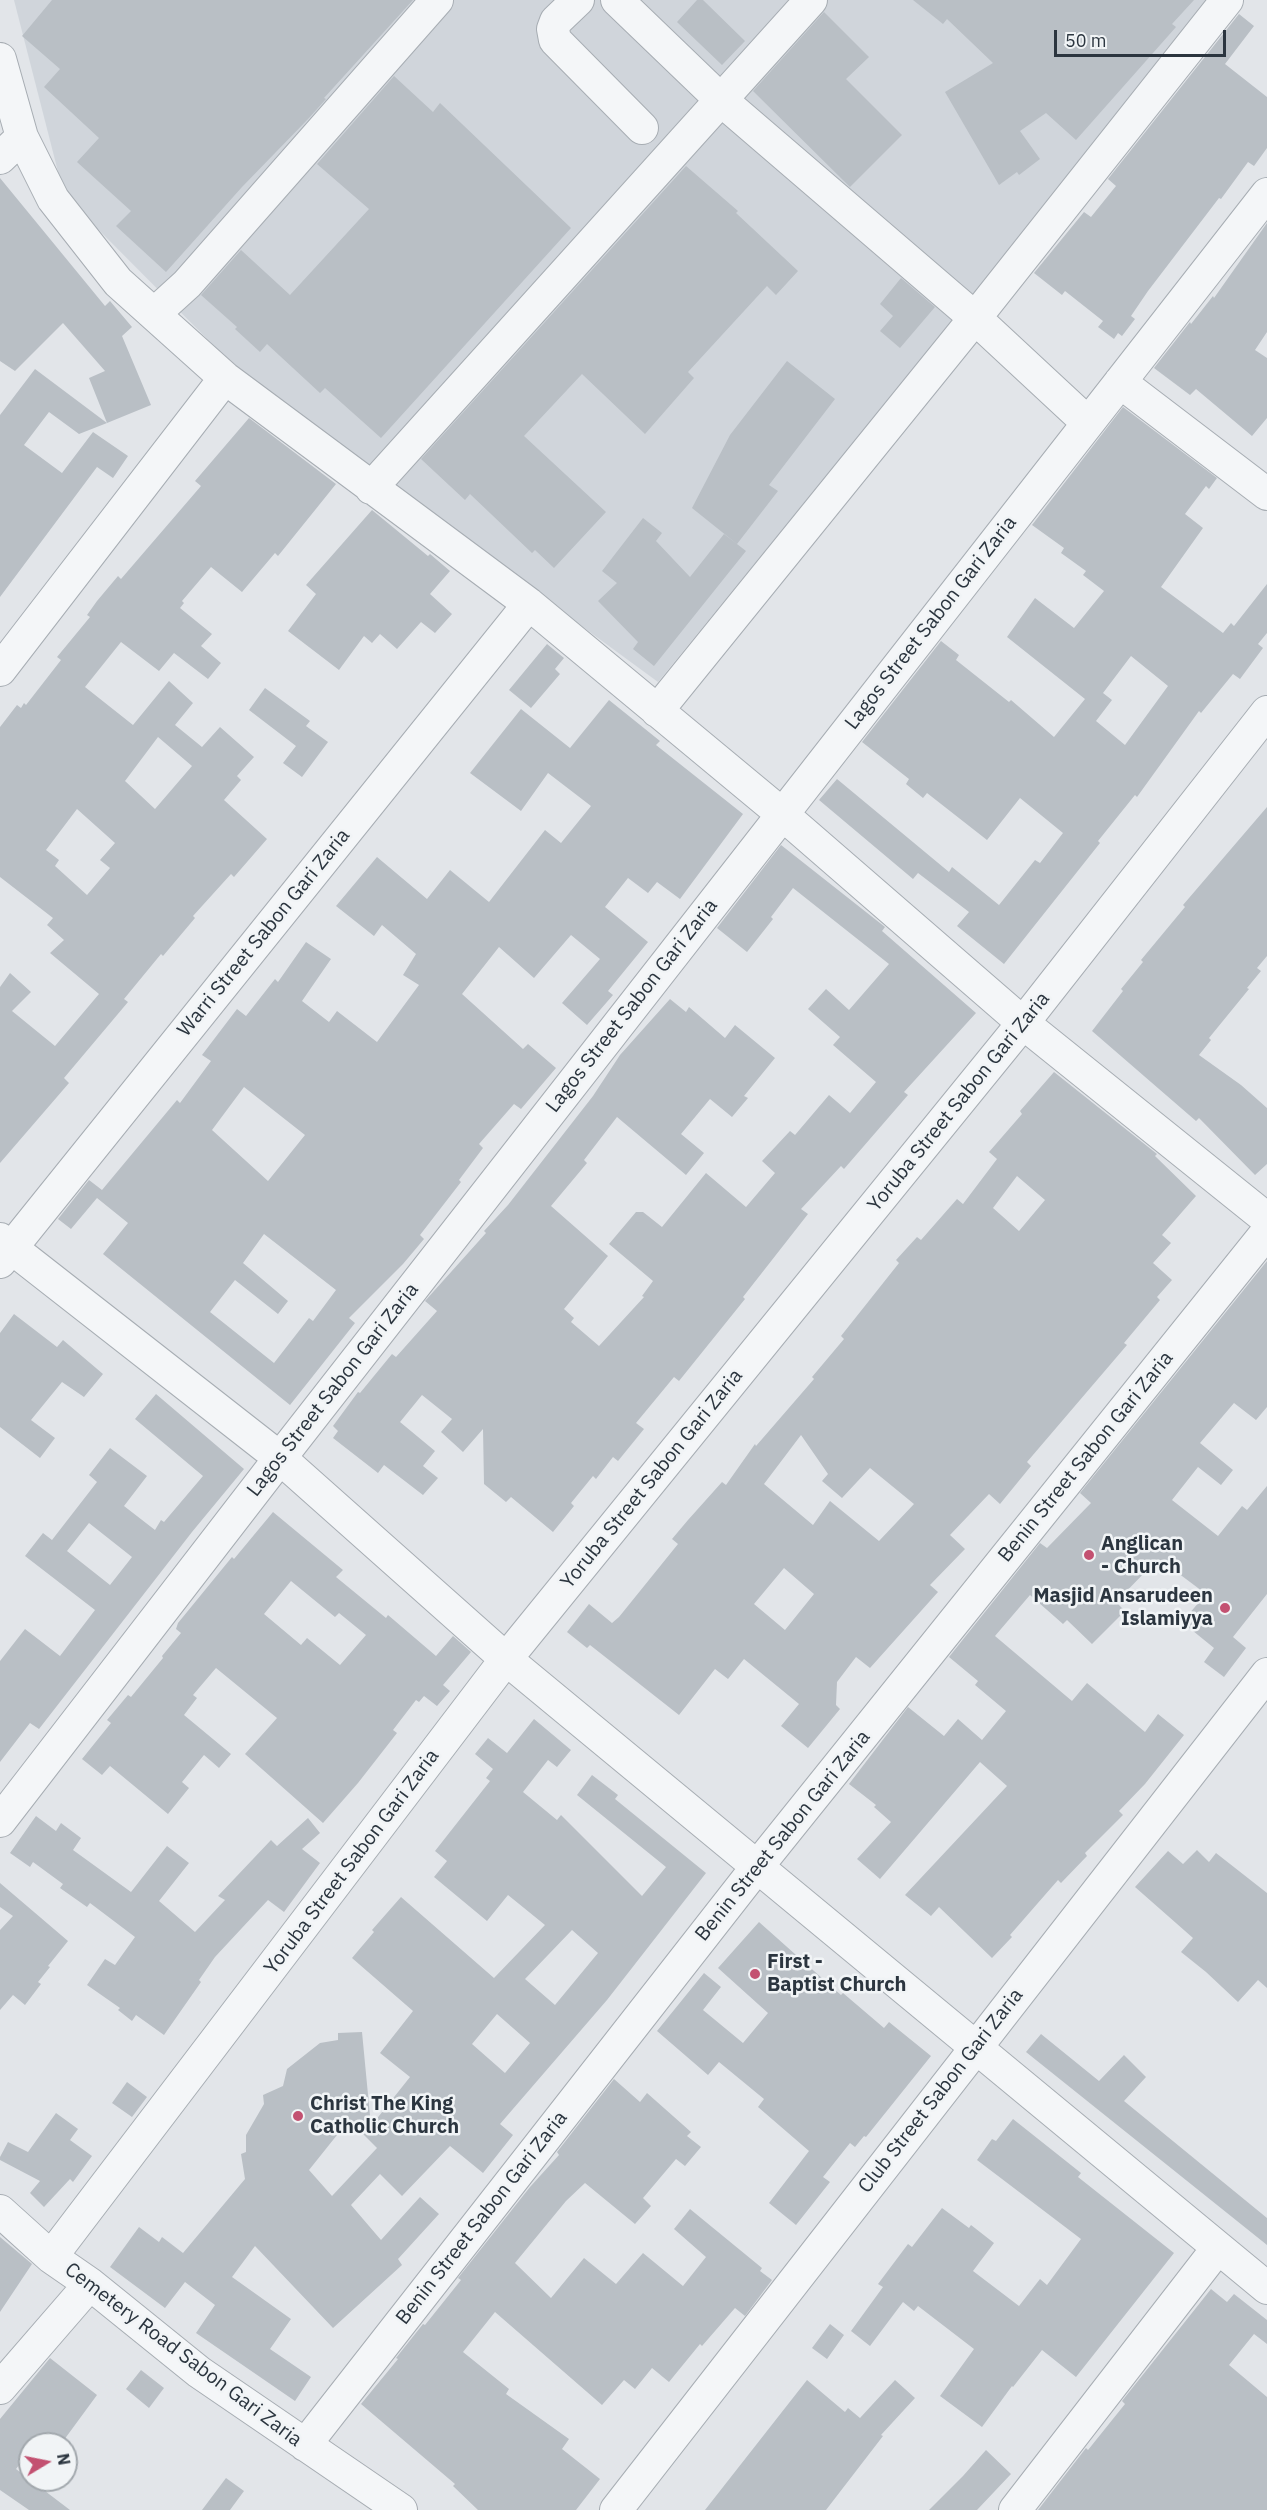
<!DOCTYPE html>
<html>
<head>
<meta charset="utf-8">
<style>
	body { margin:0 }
	#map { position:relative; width:1267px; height:2510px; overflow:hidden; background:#e2e5e9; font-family:"IBM Plex Sans",sans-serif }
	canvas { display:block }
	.north { position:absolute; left:18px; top:2432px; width:60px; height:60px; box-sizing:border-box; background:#f1f4f6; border:2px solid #a2a8ad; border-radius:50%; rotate:80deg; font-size:16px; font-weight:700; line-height:24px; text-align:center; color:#2b353f }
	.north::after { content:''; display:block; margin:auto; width:21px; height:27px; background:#c35171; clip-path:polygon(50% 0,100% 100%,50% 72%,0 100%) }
	.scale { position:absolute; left:1054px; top:30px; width:172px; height:27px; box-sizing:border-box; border:3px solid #2b353f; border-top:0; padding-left:8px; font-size:18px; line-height:21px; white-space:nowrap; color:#2b353f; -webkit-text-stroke:4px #f1f4f6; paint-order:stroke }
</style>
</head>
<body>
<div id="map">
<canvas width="1267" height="2510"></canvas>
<div class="north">N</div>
<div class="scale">50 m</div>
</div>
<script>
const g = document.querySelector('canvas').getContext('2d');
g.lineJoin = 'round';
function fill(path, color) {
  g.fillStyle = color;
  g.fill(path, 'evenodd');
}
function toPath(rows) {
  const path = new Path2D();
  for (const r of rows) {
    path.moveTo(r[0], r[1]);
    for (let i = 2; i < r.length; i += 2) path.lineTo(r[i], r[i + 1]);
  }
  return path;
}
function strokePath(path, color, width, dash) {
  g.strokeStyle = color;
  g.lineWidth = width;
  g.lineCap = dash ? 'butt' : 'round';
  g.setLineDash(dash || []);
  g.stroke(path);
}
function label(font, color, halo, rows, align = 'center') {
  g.font = font + ' "IBM Plex Sans",sans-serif';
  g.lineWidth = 5;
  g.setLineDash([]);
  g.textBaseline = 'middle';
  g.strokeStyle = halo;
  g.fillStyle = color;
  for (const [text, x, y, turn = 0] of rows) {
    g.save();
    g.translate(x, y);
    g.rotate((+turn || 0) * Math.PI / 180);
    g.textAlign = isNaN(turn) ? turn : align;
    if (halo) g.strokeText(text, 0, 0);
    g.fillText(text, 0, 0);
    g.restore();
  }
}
const built = toPath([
	[14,0,1215,0,658,682,253,385,64,195]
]);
const building = toPath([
	[52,0,413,0,324,98,326,99,309,118,242,187,166,272,116,226,131,211,77,162,99,138,44,87,60,69,22,36],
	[697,0,703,0,745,41,722,65,677,22],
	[913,0,1194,0,1172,24,1176,27,1076,140,1046,113,1020,131,1040,159,1019,175,1017,172,999,185,945,92,993,63,947,19,943,24],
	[824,12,869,57,846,79,902,135,850,187,753,91],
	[1239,14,1254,26,1225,64,1267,97,1267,148,1254,166,1248,162,1221,199,1219,198,1148,291,1131,316,1135,319,1122,336,1118,333,1114,339,1098,327,1103,321,1065,291,1062,295,1034,273,1084,212,1091,217,1116,186,1108,179],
	[394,76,433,112,440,103,571,228,381,438,325,388,320,393,267,344,260,352,235,329,237,327,201,295,241,250,290,295,369,209,317,164],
	[686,166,738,211,736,213,798,271,776,295,767,286,688,372,694,378,645,434,582,374,524,436,606,512,554,568,535,550,532,553,470,494,465,500,421,459],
	[0,178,105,306,110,301,132,327,122,336,151,405,107,423,89,378,105,371,63,323,15,371,0,361],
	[1267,223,1267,332,1255,350,1267,358,1267,418,1252,436,1196,389,1190,395,1154,368,1190,322,1191,324,1213,296,1214,298],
	[901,278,935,307,900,348,880,331,893,316,880,304],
	[787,361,835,399,769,485,778,491,737,544,692,508,730,435],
	[35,369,107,423,79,434,49,412,24,445,62,473,93,432,128,456,113,478,97,467,0,597,0,415],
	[1123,407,1217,478,1209,489,1206,486,1185,514,1203,528,1161,587,1223,633,1231,623,1234,626,1267,584,1267,633,1258,644,1263,648,1240,679,1233,674,1201,713,1199,711,1137,797,1135,795,1098,841,1100,843,1004,964,957,926,969,912,918,873,913,879,819,800,837,779,949,872,952,867,999,905,1035,860,1040,863,1063,833,1020,798,987,840,927,793,923,798,906,784,909,779,862,742,941,641,959,655,956,660,1009,702,1011,700,1054,737,1085,699,1007,637,1035,598,1074,628,1104,591,1083,575,1086,571,1061,553,1064,548,1032,525],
	[1131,656,1168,686,1125,745,1096,721,1112,700,1103,693],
	[249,418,336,484,278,556,275,553,242,592,211,567,182,601,184,603,180,608,212,634,201,646,221,663,208,679,174,653,159,671,121,642,85,687,133,725,169,681,193,703,175,725,202,747,220,727,254,757,237,776,241,780,224,800,267,839,234,877,231,874,193,916,195,918,163,956,161,954,124,999,128,1002,64,1078,69,1083,0,1163,0,987,10,973,31,992,12,1011,55,1046,99,994,50,953,64,940,47,925,53,918,0,877,0,727,17,705,21,708,24,703,26,705,61,660,57,657,90,617,87,615,97,601,118,576,121,579,201,486,195,481],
	[158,737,192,766,155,809,125,781],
	[77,809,115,843,100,860,110,868,87,895,55,866,59,860,46,850],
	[372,510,428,556,430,554,450,571,430,594,452,614,435,633,421,622,397,649,380,634,372,643,364,636,339,670,288,631,316,594,306,585],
	[643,518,662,533,656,541,690,577,724,534,746,551,654,666,633,649,638,642,598,601,617,583,602,571],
	[547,644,564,658,555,669,560,674,531,708,509,690],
	[265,688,310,721,306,726,328,742,302,777,283,763,296,746,249,710],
	[609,700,660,741,656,745,743,814,680,899,657,882,648,893,628,878,605,907,648,942,608,991,613,995,587,1025,562,1003,600,959,571,935,534,978,499,947,462,994,523,1049,528,1044,556,1068,521,1109,514,1104,479,1144,483,1148,459,1180,461,1182,420,1235,424,1239,403,1264,349,1318,355,1323,290,1405,103,1254,128,1223,97,1198,71,1229,58,1219,89,1180,102,1190,177,1100,180,1103,211,1061,202,1055,237,1009,246,1016,275,979,278,982,306,942,331,959,302,1001,329,1022,337,1011,377,1042,419,985,403,975,416,954,382,925,374,936,336,906,377,857,427,899,450,870,489,902,545,830,561,843,591,806,548,773,521,811,470,773,521,709,570,748],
	[244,1087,305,1135,268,1181,212,1130],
	[264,1234,336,1290,313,1321,309,1318,274,1363,210,1312,235,1280,278,1314,288,1301,243,1263],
	[1267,807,1267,956,1257,968,1261,971,1247,988,1249,989,1209,1038,1211,1040,1199,1055,1241,1085,1267,1108,1267,1164,1255,1175,1199,1118,1196,1121,1092,1031,1123,991,1121,989,1143,962,1141,960,1185,907,1183,905],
	[781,845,885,927,882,931,976,1013,904,1092,908,1095,844,1169,841,1166,801,1209,808,1214,743,1297,745,1299,679,1381,674,1377,636,1423,644,1429,618,1461,613,1457,596,1479,593,1476,571,1503,574,1506,553,1532,511,1497,506,1502,484,1484,483,1429,463,1452,441,1432,452,1419,422,1395,400,1422,435,1451,423,1466,438,1478,423,1495,384,1465,378,1473,333,1438,338,1431,333,1426,358,1392,360,1393,392,1354,396,1357,437,1311,425,1301,486,1233,484,1231,508,1205,593,1096,620,1055,670,999,686,1012,689,1007,725,1038,735,1025,775,1058,744,1096,748,1098,732,1117,710,1099,681,1134,704,1153,686,1175,617,1117,584,1160,587,1163,551,1206,608,1256,564,1309,574,1318,571,1322,599,1346,644,1297,642,1296,653,1281,609,1244,636,1212,643,1212,662,1227,706,1173,746,1207,775,1173,762,1161,790,1131,795,1135,829,1095,850,1113,876,1082,833,1045,840,1037,808,1009,826,989,849,1010,889,964,793,888,771,917,773,919,747,952,717,928],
	[1054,1072,1157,1154,1155,1156,1196,1196,1162,1235,1171,1243,1153,1263,1172,1280,1157,1297,1160,1300,1124,1343,1127,1345,1027,1462,1031,1466,1000,1504,989,1494,950,1535,965,1549,930,1585,938,1592,870,1668,856,1657,837,1682,836,1705,840,1709,808,1748,781,1726,799,1704,744,1659,728,1679,715,1669,679,1715,590,1645,587,1648,567,1632,589,1604,612,1623,619,1617,678,1544,672,1539,688,1520,722,1482,726,1485,755,1444,756,1446,814,1379,812,1377,844,1339,841,1336,899,1263,896,1260,917,1237,921,1240,957,1199,963,1204,997,1159,989,1152,1022,1114,1020,1111],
	[1017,1176,1045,1200,1019,1231,993,1208],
	[801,1435,828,1474,822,1481,842,1498,870,1468,914,1504,879,1541,830,1501,813,1525,764,1484],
	[784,1568,814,1594,785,1630,754,1604],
	[1267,1261,1267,1407,1256,1420,1234,1403,1200,1443,1233,1470,1221,1485,1198,1467,1172,1500,1218,1536,1242,1506,1247,1510,1267,1486,1267,1594,1233,1637,1246,1648,1224,1677,1204,1662,1214,1648,1182,1622,1206,1594,1162,1561,1155,1569,1151,1566,1116,1602,1125,1611,1092,1644,1067,1620,1063,1624,1030,1595,995,1636,1072,1701,1087,1683,1145,1732,1158,1714,1184,1735,1145,1784,1119,1811,1123,1815,1085,1853,1087,1856,1061,1883,1058,1880,1010,1935,1012,1937,992,1958,939,1907,931,1916,905,1895,1007,1786,980,1762,880,1879,857,1859,891,1822,874,1807,876,1805,849,1784,908,1707,944,1736,958,1719,982,1740,1006,1711,975,1685,978,1681,949,1657,1040,1543,1047,1548,1091,1503,1080,1493],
	[14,1314,57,1347,63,1340,103,1374,84,1397,62,1382,31,1420,55,1438,40,1458,0,1427,0,1333],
	[156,1394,244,1469,192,1532,39,1729,30,1723,0,1762,0,1661,25,1629,60,1656,95,1610,25,1556,43,1533,52,1540,97,1482,89,1475,110,1448,147,1476,124,1506,155,1530,161,1520,164,1522,203,1476,135,1419],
	[89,1523,132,1557,110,1585,67,1551],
	[273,1512,343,1570,336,1577,386,1618,388,1615,436,1656,453,1636,471,1652,443,1685,450,1691,437,1706,424,1696,419,1702,416,1700,393,1730,397,1733,358,1783,323,1823,245,1754,277,1718,216,1668,193,1695,197,1698,184,1715,231,1754,219,1768,204,1755,182,1782,189,1788,168,1814,110,1766,102,1775,82,1759,111,1723,107,1720,128,1695,131,1697,163,1658,162,1656,181,1633,176,1629,178,1623,232,1557,234,1559],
	[291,1581,335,1617,339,1613,366,1635,340,1665,307,1638,301,1645,264,1614],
	[534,1719,571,1750,557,1767,548,1760,523,1792,557,1820,561,1815,642,1896,666,1867,577,1795,592,1775,618,1795,615,1799,706,1873,607,2000,500,2124,513,2135,483,2173,450,2146,402,2196,380,2174,351,2205,381,2240,420,2197,439,2214,398,2259,402,2265,333,2328,255,2246,232,2277,291,2319,270,2349,311,2377,295,2401,196,2333,215,2305,185,2282,165,2308,110,2267,139,2227,159,2242,162,2237,183,2253,245,2179,241,2154,246,2152,246,2135,264,2104,263,2095,283,2086,287,2069,320,2043,338,2040,338,2033,362,2032,371,2126,410,2077,380,2053,413,2011,352,1958,374,1932,372,1930,401,1897,494,1978,545,1925,508,1895,487,1921,434,1877,447,1861,435,1851,490,1781,486,1778,493,1769,475,1754,488,1738,507,1753],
	[572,1930,598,1953,555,2005,525,1979],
	[497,2014,530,2043,505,2073,472,2044],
	[349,2120,377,2148,332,2196,309,2170],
	[36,1816,56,1831,61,1823,81,1838,73,1850,131,1892,167,1846,189,1863,159,1901,195,1932,225,1900,218,1896,271,1840,277,1846,308,1818,320,1833,302,1849,320,1863,284,1912,268,1900,215,1957,199,1980,201,1982,164,2035,136,2015,132,2021,118,2010,120,2008,87,1985,105,1959,115,1965,135,1937,90,1903,87,1907,60,1888,63,1884,33,1862,30,1867,10,1853],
	[1197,1850,1209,1862,1216,1853,1267,1893,1267,1988,1258,1980,1238,2002,1206,1972,1181,1952,1193,1938,1135,1887,1168,1851,1183,1864],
	[0,1883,68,1941,48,1966,50,1967,38,1982,41,1984,25,2005,13,1995,0,2010,0,1930,13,1916,0,1907],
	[759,1922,841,1995,843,1993,884,2028,889,2022,931,2056,866,2137,864,2136,855,2147,850,2143,823,2177,830,2182,796,2225,769,2203,809,2151,758,2107,764,2099,719,2062,708,2075,657,2031,704,1973,721,1987,703,2010,743,2043,768,2013,718,1968],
	[1041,2034,1099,2081,1124,2055,1146,2077,1124,2101,1267,2218,1267,2245,1026,2052],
	[614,2079,640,2102,647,2093,691,2132,687,2136,701,2147,685,2166,676,2159,643,2198,651,2206,635,2224,585,2183,566,2201,515,2263,551,2298,584,2258,616,2284,643,2253,683,2286,706,2257,674,2229,690,2209,762,2268,760,2271,772,2280,745,2316,735,2308,702,2346,700,2344,669,2382,652,2368,635,2389,624,2380,602,2405,495,2312,463,2352,509,2389,506,2394,569,2439,562,2449,600,2479,576,2510,478,2510,453,2486,455,2484,361,2404,398,2359,396,2358,423,2324,425,2325,461,2280,458,2278,530,2187,559,2155,557,2152],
	[127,2082,147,2097,132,2117,112,2103],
	[56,2113,78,2129,70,2140,92,2156,73,2182,70,2179,44,2207,30,2193,40,2181,0,2160,0,2157,8,2142,28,2152],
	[1013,2119,1081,2173,1078,2177,1174,2253,1076,2377,1042,2350,1013,2387,1012,2386,982,2427,940,2396,974,2349,918,2306,914,2311,903,2302,870,2346,851,2331,883,2287,878,2284,908,2244,912,2247,942,2208,969,2228,971,2225,994,2243,973,2271,1019,2306,1040,2279,1047,2285,1081,2239,977,2160,992,2139,996,2141],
	[0,2237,32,2264,0,2312],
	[1211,2289,1227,2302,1234,2294,1267,2320,1267,2344,1254,2334,1229,2365,1267,2397,1267,2510,1038,2510,1086,2448,1088,2450,1125,2404,1122,2401],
	[830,2324,844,2335,827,2359,812,2348],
	[50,2358,97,2395,61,2444,30,2444,30,2451,16,2469,70,2510,29,2510,0,2490,0,2419],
	[141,2370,164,2388,149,2408,126,2389],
	[807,2380,845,2412,848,2408,860,2418,895,2380,915,2398,881,2435,883,2436,826,2510,705,2510],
	[986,2450,1011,2474,977,2510,929,2510,963,2476],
	[226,2478,244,2491,230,2510,202,2510]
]);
const minor = toPath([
	[578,0,556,21,553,29,555,40,642,128],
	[617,0,720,99,975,318,1088,423],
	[0,59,22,137,53,199,118,282,225,378,529,604,782,814,1023,1023,1267,1219],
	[0,158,22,137],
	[154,314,187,284,437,0],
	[1120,382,1267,494],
	[371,488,811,0],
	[0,670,225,378],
	[657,711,975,318,1227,0],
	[0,1239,280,1458,506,1659,1267,2288],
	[0,1262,529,604],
	[0,1821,280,1458,1267,194],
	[0,2211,51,2257,90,2284,199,2372,401,2510],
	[51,2257,506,1659,1023,1023,1267,712],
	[0,2388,90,2284],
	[305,2445,757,1867,1267,1232],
	[616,2510,1267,1674],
	[1015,2510,1217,2249]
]);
const markers = [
	[1089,1555,6,"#c35171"],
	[1225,1608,6,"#c35171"],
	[755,1974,6,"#c35171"],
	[298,2116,6,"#c35171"]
];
const streetNames = [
	["Lagos Street Sabon Gari Zaria",931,623,-52],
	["Warri Street Sabon Gari Zaria",264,933,-51],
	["Lagos Street Sabon Gari Zaria",632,1006,-52],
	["Yoruba Street Sabon Gari Zaria",959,1102,-51],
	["Lagos Street Sabon Gari Zaria",333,1390,-52],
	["Benin Street Sabon Gari Zaria",1086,1457,-51],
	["Yoruba Street Sabon Gari Zaria",652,1479,-51],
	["Benin Street Sabon Gari Zaria",783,1836,-51],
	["Yoruba Street Sabon Gari Zaria",352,1862,-53],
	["Club Street Sabon Gari Zaria",941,2091,-52],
	["Benin Street Sabon Gari Zaria",482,2218,-52],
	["Cemetery Road Sabon Gari Zaria",183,2355,37]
];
const poiNames = [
	["Anglican",1101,1544],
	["- Church",1101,1567],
	["Masjid Ansarudeen",1213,1596,"right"],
	["Islamiyya",1213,1619,"right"],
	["First -",767,1962],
	["Baptist Church",767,1985],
	["Christ The King",310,2104],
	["Catholic Church",310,2127]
];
fill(built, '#d0d5db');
fill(building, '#b9bfc5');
strokePath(minor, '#a7adb3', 34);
strokePath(minor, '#f4f6f8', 32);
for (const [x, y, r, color] of markers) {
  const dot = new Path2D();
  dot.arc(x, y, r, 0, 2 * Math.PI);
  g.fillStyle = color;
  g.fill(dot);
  strokePath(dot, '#f1f4f6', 2);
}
label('20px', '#2b353f', '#f1f4f6', streetNames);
label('bold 20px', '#2b353f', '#f1f4f6', poiNames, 'left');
</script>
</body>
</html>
